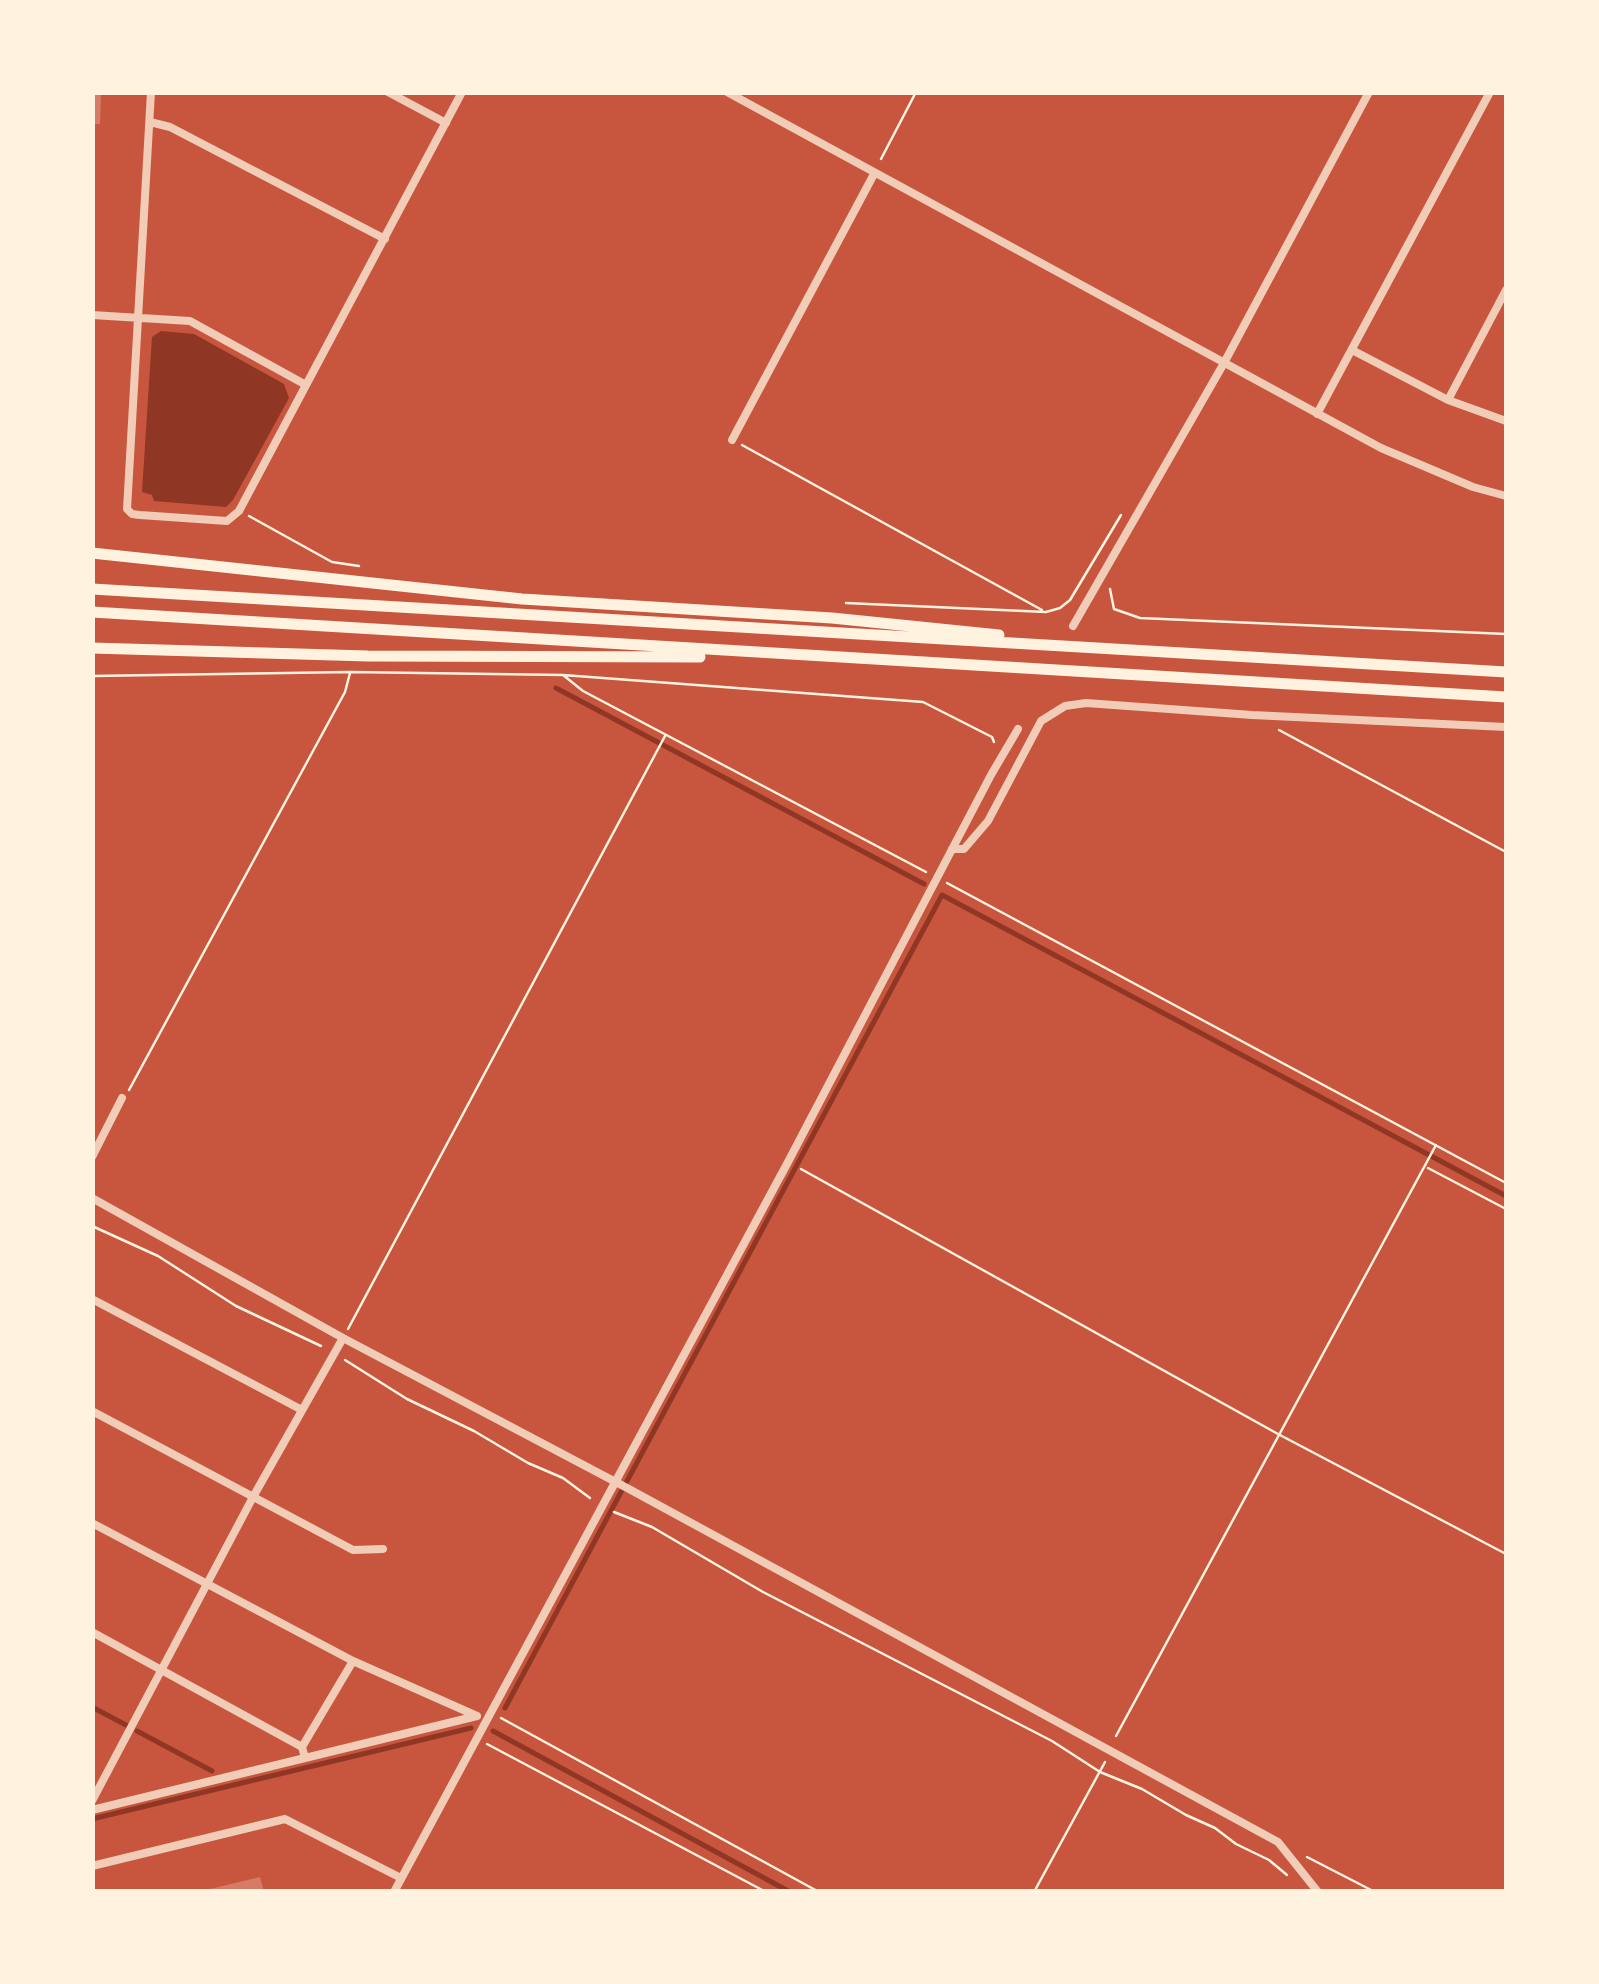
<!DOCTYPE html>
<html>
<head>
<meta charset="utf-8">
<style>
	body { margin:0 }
	#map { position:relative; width:1599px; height:1984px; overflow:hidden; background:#c8553d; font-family:"Titillium Web",sans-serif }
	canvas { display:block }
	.frame { position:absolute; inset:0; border:95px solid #fff3e0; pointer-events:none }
</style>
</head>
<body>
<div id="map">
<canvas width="1599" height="1984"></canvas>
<div class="frame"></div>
</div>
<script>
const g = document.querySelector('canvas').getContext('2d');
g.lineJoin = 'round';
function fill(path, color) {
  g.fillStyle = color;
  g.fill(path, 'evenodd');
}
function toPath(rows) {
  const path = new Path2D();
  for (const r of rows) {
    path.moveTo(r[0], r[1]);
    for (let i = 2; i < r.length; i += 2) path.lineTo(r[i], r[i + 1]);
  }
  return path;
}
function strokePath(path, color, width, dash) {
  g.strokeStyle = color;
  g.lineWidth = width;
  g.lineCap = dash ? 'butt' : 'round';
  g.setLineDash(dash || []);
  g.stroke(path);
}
const water = toPath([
	[161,331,194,334,284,384,289,398,233,500,226,507,154,501,152,495,142,492,152,337]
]);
const stream = toPath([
	[556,688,924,884],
	[92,1707,126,1725],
	[505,1708,942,895,1506,1196],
	[137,1731,212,1771],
	[493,1731,790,1892],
	[92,1819,471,1728]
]);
const building = toPath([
	[92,94,101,94,100,124,92,124],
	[260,1877,264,1892,206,1892,206,1890]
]);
const path = toPath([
	[881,159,916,92],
	[742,445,1042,610],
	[249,516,332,562,359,566],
	[1110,589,1114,609,1140,618,1506,634],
	[846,603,1046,612,1060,608,1070,600,1121,515],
	[563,675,583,691,926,872],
	[92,676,350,672,563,675,923,702,992,737,994,742],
	[1279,730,1506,852],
	[947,883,1506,1183],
	[129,1090,345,692,350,673],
	[1428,1168,1506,1209],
	[801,1169,1278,1434,1506,1554],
	[92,1226,158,1256,236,1306,321,1346],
	[348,1329,665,736],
	[345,1360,407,1399,474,1431,528,1463,563,1478,590,1498],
	[614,1512,652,1527,763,1592,1052,1741,1100,1772,1142,1789,1186,1815,1215,1828,1236,1844,1269,1860,1287,1875],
	[501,1718,819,1892],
	[1116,1736,1436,1145],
	[487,1744,766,1892],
	[1307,1857,1375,1892],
	[1034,1892,1105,1762]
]);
const minor = toPath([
	[151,92,127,509,132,514,140,515,227,521,239,511,462,92],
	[388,92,446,123],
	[727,92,1381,448,1473,487,1506,496],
	[150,122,170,127,385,239],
	[92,315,190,321,306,385],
	[1352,350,1448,400,1506,421],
	[1448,400,1506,290],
	[1317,414,1490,92],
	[732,440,874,174],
	[1073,626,1224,363,1369,92],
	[952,849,964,849,988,821,1041,721,1065,706,1086,703,1252,715,1506,727],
	[92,1157,122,1098],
	[92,1198,343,1338,629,1489,1278,1842,1318,1892],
	[92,1299,302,1410],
	[92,1411,353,1550,383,1549],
	[92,1523,353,1661,477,1716],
	[92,1632,302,1747,305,1758],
	[302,1747,353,1661],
	[92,1801,253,1497,343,1338],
	[92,1810,477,1716],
	[92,1866,285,1819,401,1878],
	[394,1892,788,1162,991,775,1018,729]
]);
const trunk = toPath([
	[92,553,522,599,832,618,999,635],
	[92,589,1506,672],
	[92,612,1506,697],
	[92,648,368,656,700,657]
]);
fill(water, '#8f3625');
strokePath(stream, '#8f3625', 5);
fill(building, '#d67c66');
strokePath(path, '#fff3e0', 2.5);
strokePath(minor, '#f1ccb7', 8);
strokePath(trunk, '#fff3e0', 11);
</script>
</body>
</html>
